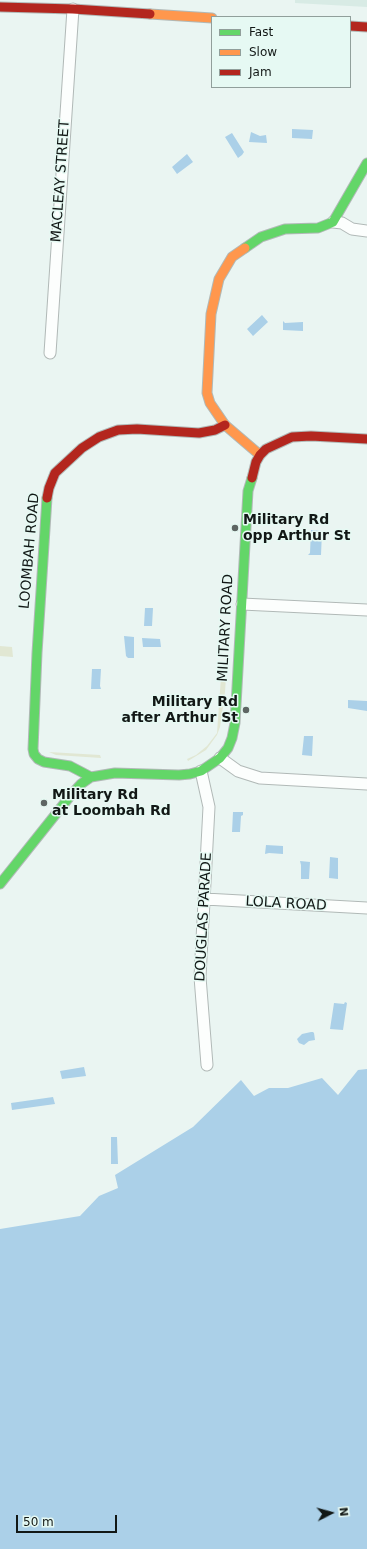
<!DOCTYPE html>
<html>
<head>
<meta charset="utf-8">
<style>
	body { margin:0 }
	#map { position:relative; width:367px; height:1549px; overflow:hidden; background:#eaf5f2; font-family:"DejaVu Sans",sans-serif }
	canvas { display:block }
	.legend { position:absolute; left:211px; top:16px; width:140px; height:72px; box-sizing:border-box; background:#e6f9f3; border:1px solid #919f9b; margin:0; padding:5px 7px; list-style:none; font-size:12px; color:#121816 }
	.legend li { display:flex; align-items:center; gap:8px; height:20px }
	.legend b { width:20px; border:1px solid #919f9b }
	.north { position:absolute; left:311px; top:1493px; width:40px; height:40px; -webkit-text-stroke:3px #e6f9f3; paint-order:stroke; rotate:84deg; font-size:11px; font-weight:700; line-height:16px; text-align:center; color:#121816 }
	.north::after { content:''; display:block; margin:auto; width:14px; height:18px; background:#121816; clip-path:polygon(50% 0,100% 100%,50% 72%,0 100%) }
	.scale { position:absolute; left:16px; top:1515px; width:101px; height:18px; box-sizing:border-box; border:2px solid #121816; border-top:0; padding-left:5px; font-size:12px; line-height:14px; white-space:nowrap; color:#121816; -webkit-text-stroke:3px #e6f9f3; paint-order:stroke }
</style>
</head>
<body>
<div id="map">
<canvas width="367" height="1549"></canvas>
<ul class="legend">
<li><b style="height:5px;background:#63d668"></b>Fast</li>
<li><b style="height:5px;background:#ff974d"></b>Slow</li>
<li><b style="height:5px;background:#b3261e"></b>Jam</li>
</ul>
<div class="north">N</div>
<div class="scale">50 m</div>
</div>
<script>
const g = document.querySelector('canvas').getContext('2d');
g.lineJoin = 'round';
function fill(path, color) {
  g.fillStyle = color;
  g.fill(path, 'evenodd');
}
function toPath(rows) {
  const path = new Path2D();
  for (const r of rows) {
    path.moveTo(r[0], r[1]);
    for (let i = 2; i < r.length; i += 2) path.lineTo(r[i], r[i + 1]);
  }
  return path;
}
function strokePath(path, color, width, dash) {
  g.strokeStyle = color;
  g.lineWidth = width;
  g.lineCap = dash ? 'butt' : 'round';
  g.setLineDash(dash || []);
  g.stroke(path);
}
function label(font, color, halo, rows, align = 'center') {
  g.font = font + ' "DejaVu Sans",sans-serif';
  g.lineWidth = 3;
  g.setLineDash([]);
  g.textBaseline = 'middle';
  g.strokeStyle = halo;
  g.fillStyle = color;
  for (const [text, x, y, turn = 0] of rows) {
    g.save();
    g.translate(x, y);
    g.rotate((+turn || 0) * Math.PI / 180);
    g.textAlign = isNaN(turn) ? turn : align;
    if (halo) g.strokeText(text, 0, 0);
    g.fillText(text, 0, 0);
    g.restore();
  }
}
const built = toPath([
	[295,0,367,0,367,7,295,3]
]);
const green = toPath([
	[0,646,12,647,13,657,0,656],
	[224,677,226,678,225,692,220,727,217,735,206,750,188,761,187,759,196,755,207,746,217,733,221,677],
	[49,752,100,755,101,758,56,755]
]);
const water = toPath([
	[292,129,313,130,312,139,292,138],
	[251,132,260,136,266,135,267,143,249,142],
	[232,133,244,152,242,155,238,158,225,137],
	[187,154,193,162,177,174,172,167],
	[262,315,268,322,253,336,247,329],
	[283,321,285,323,303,322,303,331,283,330],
	[311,530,322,531,321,555,308,555,310,553],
	[145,608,153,608,152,626,144,626],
	[124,636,134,637,134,658,128,658,126,656],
	[142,638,160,639,161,647,143,647],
	[92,669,101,669,100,686,101,689,91,689],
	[348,700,367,701,367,711,348,708],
	[304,736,313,736,312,756,302,755],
	[233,812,243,812,243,815,241,816,240,832,232,832],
	[266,845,283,846,283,854,269,853,265,854],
	[330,857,338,858,338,879,329,878],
	[300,861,310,862,309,879,301,879,301,865],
	[345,1002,347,1003,343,1030,330,1029,334,1003,344,1004],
	[311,1032,313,1032,314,1033,315,1040,309,1041,304,1045,299,1043,297,1039,302,1034],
	[84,1067,86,1076,62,1079,60,1071],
	[367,1069,367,1549,0,1549,0,1229,80,1216,99,1196,118,1188,115,1175,193,1127,241,1080,254,1096,269,1088,288,1088,322,1078,338,1095,358,1070],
	[53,1097,55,1104,12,1110,11,1103],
	[111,1137,117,1137,118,1164,111,1164]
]);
const street = toPath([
	[333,222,342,223,352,229,367,231],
	[50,353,73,9],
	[242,604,367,610],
	[220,758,238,771,260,778,367,784],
	[201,771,209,807,200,977,207,1065],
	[205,899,367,908]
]);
const fast = toPath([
	[245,248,261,237,285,229,318,228,333,222,367,163],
	[47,498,37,653,33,749,34,754,38,759,44,762,70,766,91,777],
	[0,884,71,795,81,784,91,777,115,773,179,775,190,774,201,771,220,758,228,748,232,738,235,723,248,491,252,478]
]);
const slow = toPath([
	[150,14,212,18],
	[245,248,232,257,219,279,211,314,207,393,210,403,225,425,260,455]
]);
const jam = toPath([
	[0,7,73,9,150,14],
	[350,26,367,27],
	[252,478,256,462,260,455,266,449,292,437,311,436,367,439],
	[47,498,49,488,55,473,82,448,99,437,118,430,137,429,199,433,215,430,225,425]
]);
const markers = [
	[235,528,4,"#5e6563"],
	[246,710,4,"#5e6563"],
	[44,803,4,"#5e6563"]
];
const streetNames = [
	["MACLEAY STREET",61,181,-86],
	["LOOMBAH ROAD",30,551,-85],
	["MILITARY ROAD",226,628,-87],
	["LOLA ROAD",286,904,3],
	["DOUGLAS PARADE",204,917,-87]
];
const poiNames = [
	["Military Rd",243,520],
	["opp Arthur St",243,536],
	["Military Rd",238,702,"right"],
	["after Arthur St",238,718,"right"],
	["Military Rd",52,795],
	["at Loombah Rd",52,811]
];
fill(built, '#d8ebe5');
fill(green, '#e1e7d3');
fill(water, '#abd0e8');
strokePath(street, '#b1b9b7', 13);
strokePath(fast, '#b1b9b7', 11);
strokePath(slow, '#b1b9b7', 11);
strokePath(jam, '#b1b9b7', 11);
strokePath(street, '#fcfefd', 11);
strokePath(fast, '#63d668', 9);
strokePath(slow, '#ff974d', 9);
strokePath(jam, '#b3261e', 9);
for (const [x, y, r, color] of markers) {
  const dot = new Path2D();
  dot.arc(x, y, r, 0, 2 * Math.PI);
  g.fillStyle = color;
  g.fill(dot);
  strokePath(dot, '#e6f9f3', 1.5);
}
label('14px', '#121816', '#e6f9f3', streetNames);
label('bold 14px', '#121816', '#e6f9f3', poiNames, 'left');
</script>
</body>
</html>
